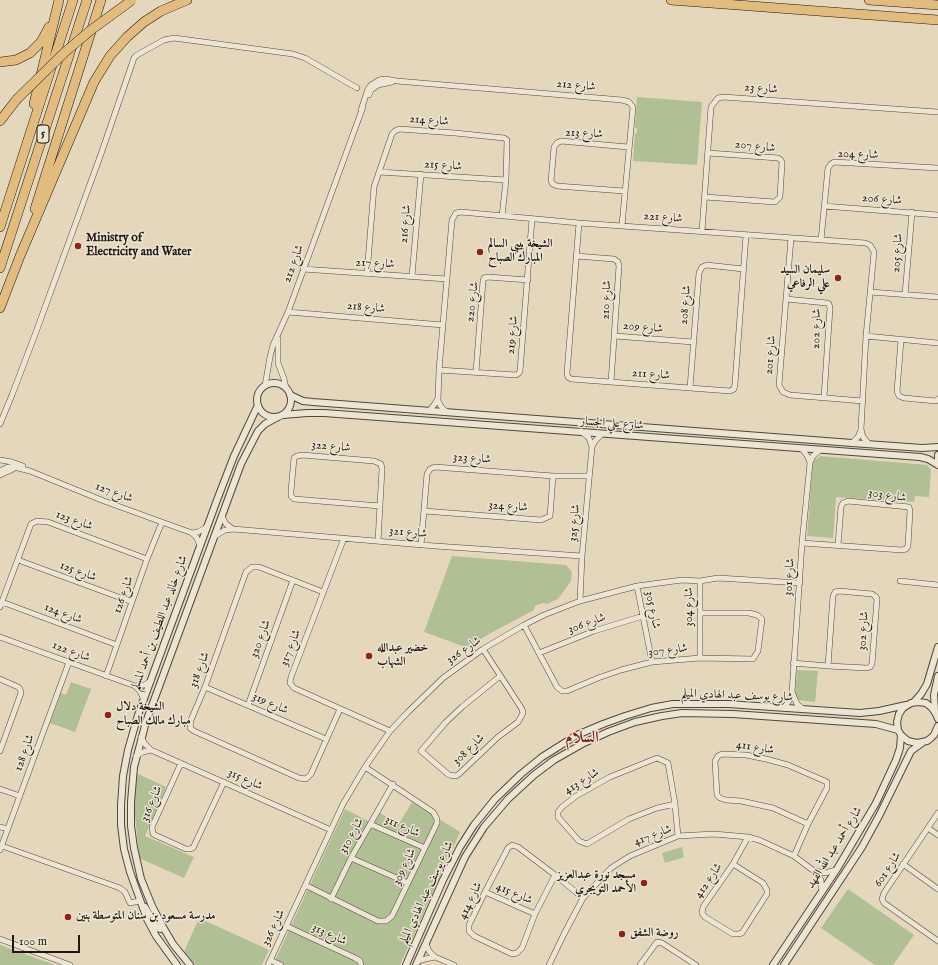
<!DOCTYPE html>
<html>
<head>
<meta charset="utf-8">
<style>
	body { margin:0 }
	#map { position:relative; width:938px; height:965px; overflow:hidden; background:#e4d7bc; font-family:"IM FELL English",serif }
	canvas { display:block }
	.scale { position:absolute; left:12px; top:935px; width:68px; height:18px; box-sizing:border-box; border:2px solid #211711; border-top:0; padding-left:5px; font-size:12px; line-height:14px; white-space:nowrap; color:#211711; -webkit-text-stroke:3px #ede5d3; paint-order:stroke }
</style>
</head>
<body>
<div id="map">
<canvas width="938" height="965"></canvas>
<div class="scale">100 m</div>
</div>
<script>
const g = document.querySelector('canvas').getContext('2d');
g.lineJoin = 'round';
function fill(path, color) {
  g.fillStyle = color;
  g.fill(path, 'evenodd');
}
function toPath(rows) {
  const path = new Path2D();
  for (const r of rows) {
    if (r.length === 3) {
      path.moveTo(r[0] + r[2], r[1]);
      path.arc(r[0], r[1], r[2], 0, 2 * Math.PI);
      continue;
    }
    path.moveTo(r[0], r[1]);
    for (let i = 2; i < r.length; i += 2) path.lineTo(r[i], r[i + 1]);
  }
  return path;
}
function strokePath(path, color, width, dash) {
  g.strokeStyle = color;
  g.lineWidth = width;
  g.lineCap = dash ? 'butt' : 'round';
  g.setLineDash(dash || []);
  g.stroke(path);
}
function label(font, color, halo, rows, align = 'center') {
  g.font = font + ' "IM FELL English",Amiri,serif';
  g.lineWidth = 3;
  g.setLineDash([]);
  g.textBaseline = 'middle';
  g.strokeStyle = halo;
  g.fillStyle = color;
  for (const [text, x, y, turn = 0] of rows) {
    g.save();
    g.translate(x, y);
    g.rotate((+turn || 0) * Math.PI / 180);
    g.textAlign = isNaN(turn) ? turn : align;
    if (halo) g.strokeText(text, 0, 0);
    g.fillText(text, 0, 0);
    g.restore();
  }
}
const green = toPath([
	[637,97,702,102,697,165,633,161,635,133,637,133,637,128,635,128],
	[820,456,927,465,931,470,929,497,915,496,914,502,836,497,833,538,807,536,813,462,816,459],
	[452,556,566,565,572,572,571,581,558,599,547,604,543,603,535,606,534,610,487,635,468,648,424,632],
	[797,670,818,671,815,702,799,700,795,695],
	[71,682,91,689,75,732,50,723,61,693,66,695],
	[136,773,166,787,145,836,194,857,184,878,139,858,134,804],
	[412,802,460,832,400,965,273,965,345,809,374,824,380,813,399,824],
	[682,847,684,857,665,863,662,853],
	[848,889,914,935,893,965,875,965,821,928],
	[199,918,269,950,262,965,195,965,184,952],
	[0,945,55,965,0,965]
]);
const minor = toPath([
	[369,95,371,90,378,85,392,82],
	[361,110,368,89,371,85,379,80,385,79,397,81,622,100,629,102,633,107,622,225],
	[379,172,506,180],
	[624,191,557,186,553,184,551,181,554,147,557,143,561,141,628,147],
	[705,197,775,202,780,197,782,163,781,160,778,158,708,153],
	[824,206,938,215],
	[579,223,567,373,568,377,571,379,730,391,734,389,735,384,746,235],
	[702,231,711,107,718,98,723,97,938,112],
	[791,238,779,385,783,392,790,395,863,401],
	[821,240,828,168,831,164,834,162,938,168],
	[576,256,614,259,618,262,619,266,611,382],
	[303,269,447,279],
	[367,274,374,187,392,134,395,131,399,129,455,133,504,138,507,140,506,180,502,216],
	[412,276,421,174],
	[870,292,938,297],
	[905,295,912,212],
	[786,299,827,303,829,304,830,308,824,397],
	[288,312,443,325],
	[615,336,693,342],
	[866,336,938,343],
	[278,339,278,363,284,379,286,388],
	[901,340,897,391,899,396,904,398,936,401,938,399],
	[439,370,516,375,519,373,520,371,532,219],
	[476,372,483,281,484,278,488,277,528,280],
	[265,386,270,357,273,345,288,312,363,107],
	[690,388,699,273,702,267,707,265,743,269],
	[429,411,434,405,438,398],
	[447,412,442,408,438,401,439,370,452,220,456,213,461,212,579,223,865,243,870,245,874,252,866,336,861,429,863,437,869,444],
	[0,424,12,395,36,332,101,154,134,58,137,55,164,40,174,38,293,54,305,58,357,88],
	[582,432,589,438,592,447],
	[852,443,858,437,861,430],
	[802,449,808,457,810,463],
	[0,460,12,462,23,466],
	[0,471,8,467,14,467,30,471,104,501,192,533,197,538,200,546],
	[0,475,13,469],
	[424,511,541,520,550,516,553,476],
	[222,516,226,524,233,529],
	[192,533,198,532,207,527],
	[215,536,225,530,233,529,435,546,582,556],
	[344,538,291,677,290,683,294,688,390,731],
	[378,541,382,469,381,464,374,461,302,455,297,456,294,458,291,491,291,496,294,499,380,506],
	[802,543,902,550,906,549,908,546,910,511,909,507,848,501,843,503,841,507,838,545],
	[421,545,427,474,430,469,435,467,553,476,589,476],
	[18,560,132,602],
	[700,581,700,658],
	[900,581,938,585],
	[637,586,652,662],
	[323,592,259,567,252,567,246,572,205,687,191,720,190,728,194,731,299,778,306,779,311,774,340,709],
	[580,601,582,556,592,447,595,441,602,434],
	[2,602,117,645],
	[0,607,31,524,37,521,48,522,147,559],
	[524,625,557,687,562,691,567,691,598,678,621,670,652,662,700,658,753,659,758,651,762,619,757,615,749,613,700,613],
	[0,637,135,686,140,691,144,700],
	[483,649,522,709,523,713,518,722,498,737,459,774,456,776,449,775,421,751,446,722,462,707,500,676],
	[539,653,594,631,643,616],
	[793,663,828,666,867,668,870,667,872,664,877,599,875,596,872,594,839,591,835,592,833,596,828,666],
	[106,676,147,559,162,522],
	[0,679,18,687,20,689,21,693,0,751],
	[135,686,144,685,151,681],
	[205,687,326,739],
	[792,692,797,704,803,709],
	[248,705,293,580],
	[784,708,790,699,792,692,802,543,810,463,813,456,820,450],
	[141,737,145,744,151,750,331,830],
	[136,756,143,752,151,750],
	[181,763,152,827,153,834,157,836,186,849,189,849,193,848,224,782],
	[0,789,20,796],
	[675,804,657,808,629,819,587,844,579,841,558,817,558,812,562,807,576,796,610,777,657,758,668,763,675,804,678,836],
	[938,813,884,893,882,899,884,903,938,941],
	[370,824,425,848],
	[0,827,8,829],
	[928,828,938,835],
	[2,846,120,888,125,892,130,903,139,901],
	[0,850,69,662],
	[794,856,808,824,827,788,827,782,788,765,766,759,746,755,722,754,718,756,715,761,717,795,720,798,726,800,741,801,773,808,808,824],
	[351,858,408,883],
	[733,864,763,883,767,890,767,894,742,933,738,934,733,934,705,917,702,913,703,907,733,864,748,837],
	[903,864,938,889],
	[815,871,825,873,836,870],
	[555,875,535,914,522,948,517,953,512,954,474,936,469,931,469,925,485,892,508,848,512,845,518,847,555,875,583,898],
	[305,885,378,921,386,921,392,916,437,823,437,819,433,812,365,767],
	[485,892,535,914],
	[331,899,351,858,393,784],
	[286,926,355,958,360,961,361,965],
	[0,939,70,965],
	[426,944,429,951,435,957,454,965],
	[270,960,281,965],
	[418,961,425,959,435,957],
	[268,965,343,804,365,767,390,731,408,712,443,678,483,649,524,625,544,615,580,601,637,586,682,580,700,581,718,578,800,583],
	[549,965,564,934,583,898,599,881,611,868,630,856,678,836,714,834,748,837,759,840,794,856,814,871,821,880,822,892],
	[640,965,657,942,662,943,696,965]
]);
const tertiary = toPath([
	[274,400,17],
	[290,395,303,401,313,402,852,443,922,448,938,447],
	[283,415,307,413,324,413,920,457,928,459,938,465],
	[938,455,938,465],
	[914,702,921,694,927,684,938,647],
	[935,711,934,695,938,676],
	[938,719,936,714,932,708,926,703,918,702,911,703,903,708,899,714,897,722,898,730,901,735,908,741,917,743,927,741,931,738,934,735,938,726],
	[145,907,156,927,160,929,163,927],
	[177,965,156,936,147,919,130,872,124,849,121,825,121,805,123,776,128,750,138,715,217,500,234,456,258,405],
	[190,965,173,944,163,927,152,906,141,879,134,848,131,826,131,802,134,767,146,722,241,464,258,431,265,424,278,417],
	[406,965,443,880,460,847,474,825,495,799,521,774,542,757,577,735,603,724,625,716,651,708,673,704,728,704,860,713,879,711,906,705],
	[416,965,465,857,484,827,508,799,534,775,554,760,584,743,608,732,635,722,662,716,682,713,733,714,876,724,898,730],
	[773,965,837,869,876,803,896,760,900,748,901,735],
	[784,965,862,847,879,816,911,751,922,743]
]);
const motorway = toPath([
	[671,0,938,20],
	[869,0,938,5],
	[0,62,16,60,30,53,41,42,49,27],
	[34,104,59,0],
	[0,121,17,99],
	[35,209,101,0],
	[0,227,73,0],
	[0,268,87,0],
	[0,308,20,256,94,82,110,56,127,37,144,22,161,11,187,0]
]);
const motorwayBridge = toPath([
	[17,99,65,52,91,30,132,0]
]);
const markers = [
	[78,246,4,"#8f2418"],
	[480,252,4,"#8f2418"],
	[838,278,4,"#8f2418"],
	[369,656,4,"#8f2418"],
	[108,715,4,"#8f2418"],
	[644,883,4,"#8f2418"],
	[68,917,4,"#8f2418"],
	[622,934,4,"#8f2418"]
];
const shields = [
	[43,134,12]
];
const shieldNames = [
	["5",43,134]
];
const streetNames = [
	["شارع 212",576,86,5],
	["شارع 23",761,89,4],
	["شارع 214",429,121,4],
	["شارع 213",584,134,3],
	["شارع 207",755,147,6],
	["شارع 204",858,155,2],
	["شارع 215",443,166,4],
	["شارع 206",882,200,4],
	["شارع 221",663,218,4],
	["شارع 216",406,224,-85],
	["شارع 205",898,253,-86],
	["شارع 212",294,264,-70],
	["شارع 217",375,264,3],
	["شارع 210",607,300,-87],
	["شارع 220",473,302,-83],
	["شارع 208",686,305,-85],
	["شارع 218",366,308,5],
	["شارع 209",643,328,5],
	["شارع 202",817,329,-89],
	["شارع 219",513,335,-85],
	["شارع 201",771,355,-85],
	["شارع 211",651,375,4],
	["شارع علي الجسار",612,424,4],
	["شارع 322",331,447,5],
	["شارع 323",472,459,4],
	["شارع 127",114,493,20],
	["شارع 303",887,496,8],
	["شارع 324",508,507,4],
	["شارع 123",74,521,20],
	["شارع 325",575,523,-85],
	["شارع 321",408,533,5],
	["شارع 125",78,572,20],
	["شارع 301",790,577,-86],
	["شارع 126",124,595,-70],
	["شارع 304",690,607,-90],
	["شارع 305",652,610,79],
	["شارع 124",63,614,20],
	["شارع خالد عبد اللطيف بن أحمد المسلم",160,623,-70],
	["شارع 306",587,624,-20],
	["شارع 302",864,631,-86],
	["شارع 320",261,639,-70],
	["شارع 317",291,648,-69],
	["شارع 326",464,651,-35],
	["شارع 307",668,651,-7],
	["شارع 122",71,652,20],
	["شارع 318",200,670,-69],
	["شارع يوسف عبد الهادي الميلم",737,696,2],
	["شارع 319",270,704,24],
	["شارع 411",755,748,9],
	["شارع 308",469,750,-44],
	["شارع 128",25,753,-70],
	["شارع 315",245,780,24],
	["شارع 413",582,782,-32],
	["شارع 316",152,804,-67],
	["شارع 311",402,827,24],
	["شارع 310",352,836,-61],
	["شارع 417",653,836,-21],
	["شارع أحمد عبد الله الفهد",835,848,-58],
	["شارع 309",405,867,-65],
	["شارع 601",888,870,-57],
	["شارع 412",709,881,-56],
	["شارع يوسف عبد الهادي الميلم",427,893,-65],
	["شارع 415",514,894,23],
	["شارع 414",471,901,-65],
	["شارع 326",274,928,-65],
	["شارع 313",329,935,24]
];
const poiNames = [
	["Ministry of",86,239],
	["Electricity and Water",86,253],
	["الشيخة بيبي السالم",488,245],
	["المبارك الصباح",488,259],
	["سليمان السيد",830,271,"right"],
	["علي الرفاعي",830,285,"right"],
	["خضير عبدالله",377,649],
	["الشهاب",377,663],
	["الشيخة دلال",116,708],
	["مبارك مالك الصباح",116,722],
	["مسجد نورة عبدالعزيز",636,876,"right"],
	["الأحمد التويجري",636,890,"right"],
	["مدرسة مسعود بن سنان المتوسطة بنين",76,917],
	["روضة الشفق",630,934]
];
const districtNames = [
	["السلام",582,739]
];
fill(green, '#b0bf94');
strokePath(minor, '#52473c', 6);
strokePath(tertiary, '#52473c', 8);
strokePath(motorway, '#211711', 10);
strokePath(minor, '#ede5d3', 5);
strokePath(tertiary, '#ede5d3', 6);
strokePath(motorway, '#e2bc7e', 9);
strokePath(motorwayBridge, '#211711', 10, []);
strokePath(motorwayBridge, '#e2bc7e', 9);
for (const [x, y, r, color] of markers) {
  const dot = new Path2D();
  dot.arc(x, y, r, 0, 2 * Math.PI);
  g.fillStyle = color;
  g.fill(dot);
  strokePath(dot, '#ede5d3', 1.5);
}
for (const [x, y, w] of shields) {
  const box = new Path2D();
  box.roundRect(x - w / 2, y - 9, w, 18, 3);
  g.fillStyle = '#ede5d3';
  g.fill(box);
  strokePath(box, '#211711', 1);
}
label('bold 11px', '#211711', null, shieldNames);
label('12px', '#211711', '#ede5d3', streetNames);
label('bold 12px', '#211711', '#ede5d3', poiNames, 'left');
label('bold 16px', '#7a1f14', '#ede5d3', districtNames);
</script>
</body>
</html>
